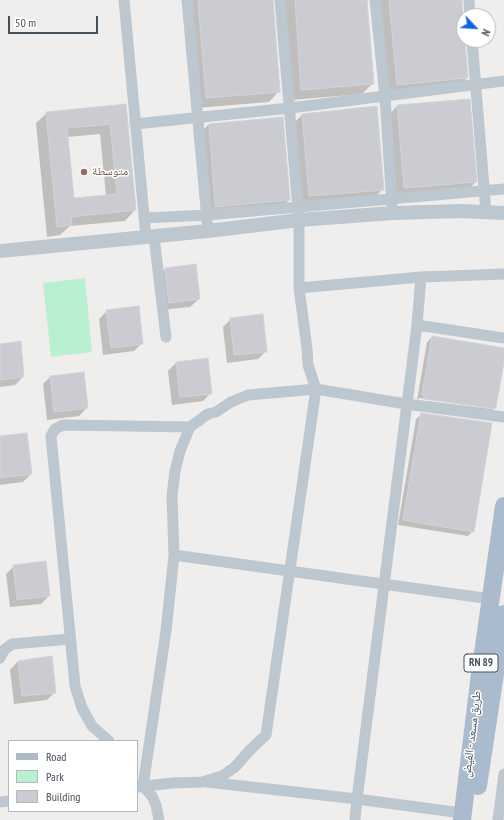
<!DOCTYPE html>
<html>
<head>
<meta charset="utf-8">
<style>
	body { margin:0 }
	#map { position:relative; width:504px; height:820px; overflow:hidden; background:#f0eded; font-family:"PT Sans Narrow",sans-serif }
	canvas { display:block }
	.legend { position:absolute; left:8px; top:740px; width:130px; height:72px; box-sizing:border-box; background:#fff; border:1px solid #b5b9bd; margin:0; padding:5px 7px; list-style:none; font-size:12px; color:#45505b }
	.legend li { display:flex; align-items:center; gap:8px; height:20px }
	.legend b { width:20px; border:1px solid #b5b9bd }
	.north { position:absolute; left:456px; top:8px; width:40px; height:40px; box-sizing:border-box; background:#fff; border:1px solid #b5b9bd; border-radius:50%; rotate:115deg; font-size:11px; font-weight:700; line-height:16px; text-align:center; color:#45505b }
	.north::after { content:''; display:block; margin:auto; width:14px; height:18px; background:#1164e6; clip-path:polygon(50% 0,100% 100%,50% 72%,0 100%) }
	.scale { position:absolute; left:8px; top:16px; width:90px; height:18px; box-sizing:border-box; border:2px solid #45505b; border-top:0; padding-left:5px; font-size:12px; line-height:14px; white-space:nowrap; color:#45505b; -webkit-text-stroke:3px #fff; paint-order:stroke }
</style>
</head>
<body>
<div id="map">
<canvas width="504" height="820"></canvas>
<ul class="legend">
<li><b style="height:5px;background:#abbbce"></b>Road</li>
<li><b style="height:11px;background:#b9f0d1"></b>Park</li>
<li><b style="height:11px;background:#caccd2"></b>Building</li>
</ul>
<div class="north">N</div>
<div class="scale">50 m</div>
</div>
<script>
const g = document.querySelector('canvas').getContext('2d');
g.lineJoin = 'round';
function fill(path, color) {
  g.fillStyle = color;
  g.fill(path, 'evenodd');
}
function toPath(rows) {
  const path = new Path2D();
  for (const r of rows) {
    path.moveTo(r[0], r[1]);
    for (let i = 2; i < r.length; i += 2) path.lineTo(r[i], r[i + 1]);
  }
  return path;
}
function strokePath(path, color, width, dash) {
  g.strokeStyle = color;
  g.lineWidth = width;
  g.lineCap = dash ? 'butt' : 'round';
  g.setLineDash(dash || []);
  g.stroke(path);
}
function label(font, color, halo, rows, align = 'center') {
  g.font = font + ' "PT Sans Narrow","Noto Naskh Arabic",sans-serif';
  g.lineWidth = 3;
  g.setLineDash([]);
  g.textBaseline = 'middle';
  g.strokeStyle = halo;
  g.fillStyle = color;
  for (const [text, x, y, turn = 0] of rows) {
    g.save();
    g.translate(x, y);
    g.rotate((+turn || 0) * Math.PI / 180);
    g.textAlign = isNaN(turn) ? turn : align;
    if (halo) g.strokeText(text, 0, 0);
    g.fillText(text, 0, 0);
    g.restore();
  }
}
const green = toPath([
	[85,278,92,352,51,357,43,283]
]);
const shadow = toPath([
	[188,0,272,0,279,91,269,102,196,108],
	[284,0,366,0,372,84,362,94,291,100],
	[378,0,461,0,462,17,464,20,464,40,467,78,457,89,386,95],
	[125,105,135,210,125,221,70,226,60,235,47,237,36,123,47,113],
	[100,134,106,196,73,199,67,137],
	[397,106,476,182,465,192,393,198,387,117],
	[302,115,383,189,372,200,298,206,292,125],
	[282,118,289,200,279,210,205,217,198,135,209,124],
	[165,269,199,299,190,307,161,310,157,277],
	[107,311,142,343,134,351,103,355,99,319],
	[231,319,266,351,258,359,227,363,223,327],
	[432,337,504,349,495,407,488,414,417,400,427,342],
	[419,398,492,407,492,409,418,400],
	[0,345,23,377,15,385,0,387],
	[207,359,211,393,203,401,172,405,168,371,176,363],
	[51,376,87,408,79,416,47,420,43,384],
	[422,414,473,531,468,536,398,525,416,419],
	[0,437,31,474,23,482,0,485],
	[14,566,49,596,41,604,10,607,6,574],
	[18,661,55,692,47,700,14,704,10,670]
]);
const building = toPath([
	[198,0,273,0,280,92,206,98,198,0],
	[295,0,367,0,374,84,301,90,295,0],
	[389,0,462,0,464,40,465,40,468,78,397,85,389,0],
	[470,99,477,182,404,188,397,105,470,99],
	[126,104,136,210,71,217,72,225,57,227,46,112,126,104],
	[110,124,117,194,74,198,67,128,110,124],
	[377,106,384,190,309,196,302,114,377,106],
	[283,117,290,200,215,207,209,124,283,117],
	[196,264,200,299,169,303,165,268,196,264],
	[139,306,143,344,111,348,106,310,139,306],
	[263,314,267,352,234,355,230,318,263,314],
	[432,336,504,348,504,362,496,407,495,407,495,409,424,399,424,395,422,395,432,336],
	[21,341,24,377,0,380,0,344,21,341],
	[208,358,212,394,180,397,176,362,208,358],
	[84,372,88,408,54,412,50,376,84,372],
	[421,413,492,423,474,532,403,520,421,413],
	[27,433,32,474,0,478,0,436,27,433],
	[46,561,50,596,17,600,13,565,46,561],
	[52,656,56,693,22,696,18,661,52,656]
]);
const minor = toPath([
	[124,0,146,237],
	[187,0,208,231],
	[375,0,385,97,392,206],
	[469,0,470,16],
	[472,40,486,212],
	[135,124,290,108,504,81],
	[144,218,207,215,504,189],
	[154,237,166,337],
	[299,288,421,277],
	[417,325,504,338],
	[174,555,491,599],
	[0,658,4,650,12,644,70,639],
	[109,741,92,726,82,708,75,686,51,436,55,429,63,425,190,427],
	[207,782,357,799,417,325,421,277,504,274],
	[137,787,172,783,202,782,222,776,235,767,250,750,266,735,316,389,308,365,307,348,299,288,299,220,280,0],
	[0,802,9,801],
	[159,820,156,805,152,796,143,786,166,631,174,555,172,496,175,471,180,451,190,427,208,414,216,412,231,402,248,395,316,389,406,404,504,417],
	[355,820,357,799,462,813],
	[498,820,504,774]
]);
const tertiary = toPath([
	[0,251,208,231,299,220,393,213,462,211,504,213]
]);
const primary = toPath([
	[478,786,504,614],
	[462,820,480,674,504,506]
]);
const markers = [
	[84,172,4,"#8d6e63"]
];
const shields = [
	[481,663,34]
];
const shieldNames = [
	["RN 89",481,663]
];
const educationNames = [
	["متوسطة",92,172]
];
const streetNames = [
	["طريق مسعد - الفيض",472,734,-83]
];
fill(green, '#b9f0d1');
fill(shadow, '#0003');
fill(building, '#caccd2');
strokePath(building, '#d1d3d9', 1);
strokePath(minor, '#bdc7d0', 11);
strokePath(tertiary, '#bdc7d0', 14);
strokePath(primary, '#abbbce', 18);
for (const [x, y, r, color] of markers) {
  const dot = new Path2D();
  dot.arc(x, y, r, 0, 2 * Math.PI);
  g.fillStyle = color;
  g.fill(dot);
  strokePath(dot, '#fff', 1.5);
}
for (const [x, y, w] of shields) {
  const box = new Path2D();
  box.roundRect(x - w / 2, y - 9, w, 18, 3);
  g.fillStyle = '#fff';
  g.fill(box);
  strokePath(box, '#45505b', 1);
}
label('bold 11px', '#45505b', null, shieldNames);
label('12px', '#785e54', '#fff', educationNames, 'left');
label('12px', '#45505b', '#fff', streetNames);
</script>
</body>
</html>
